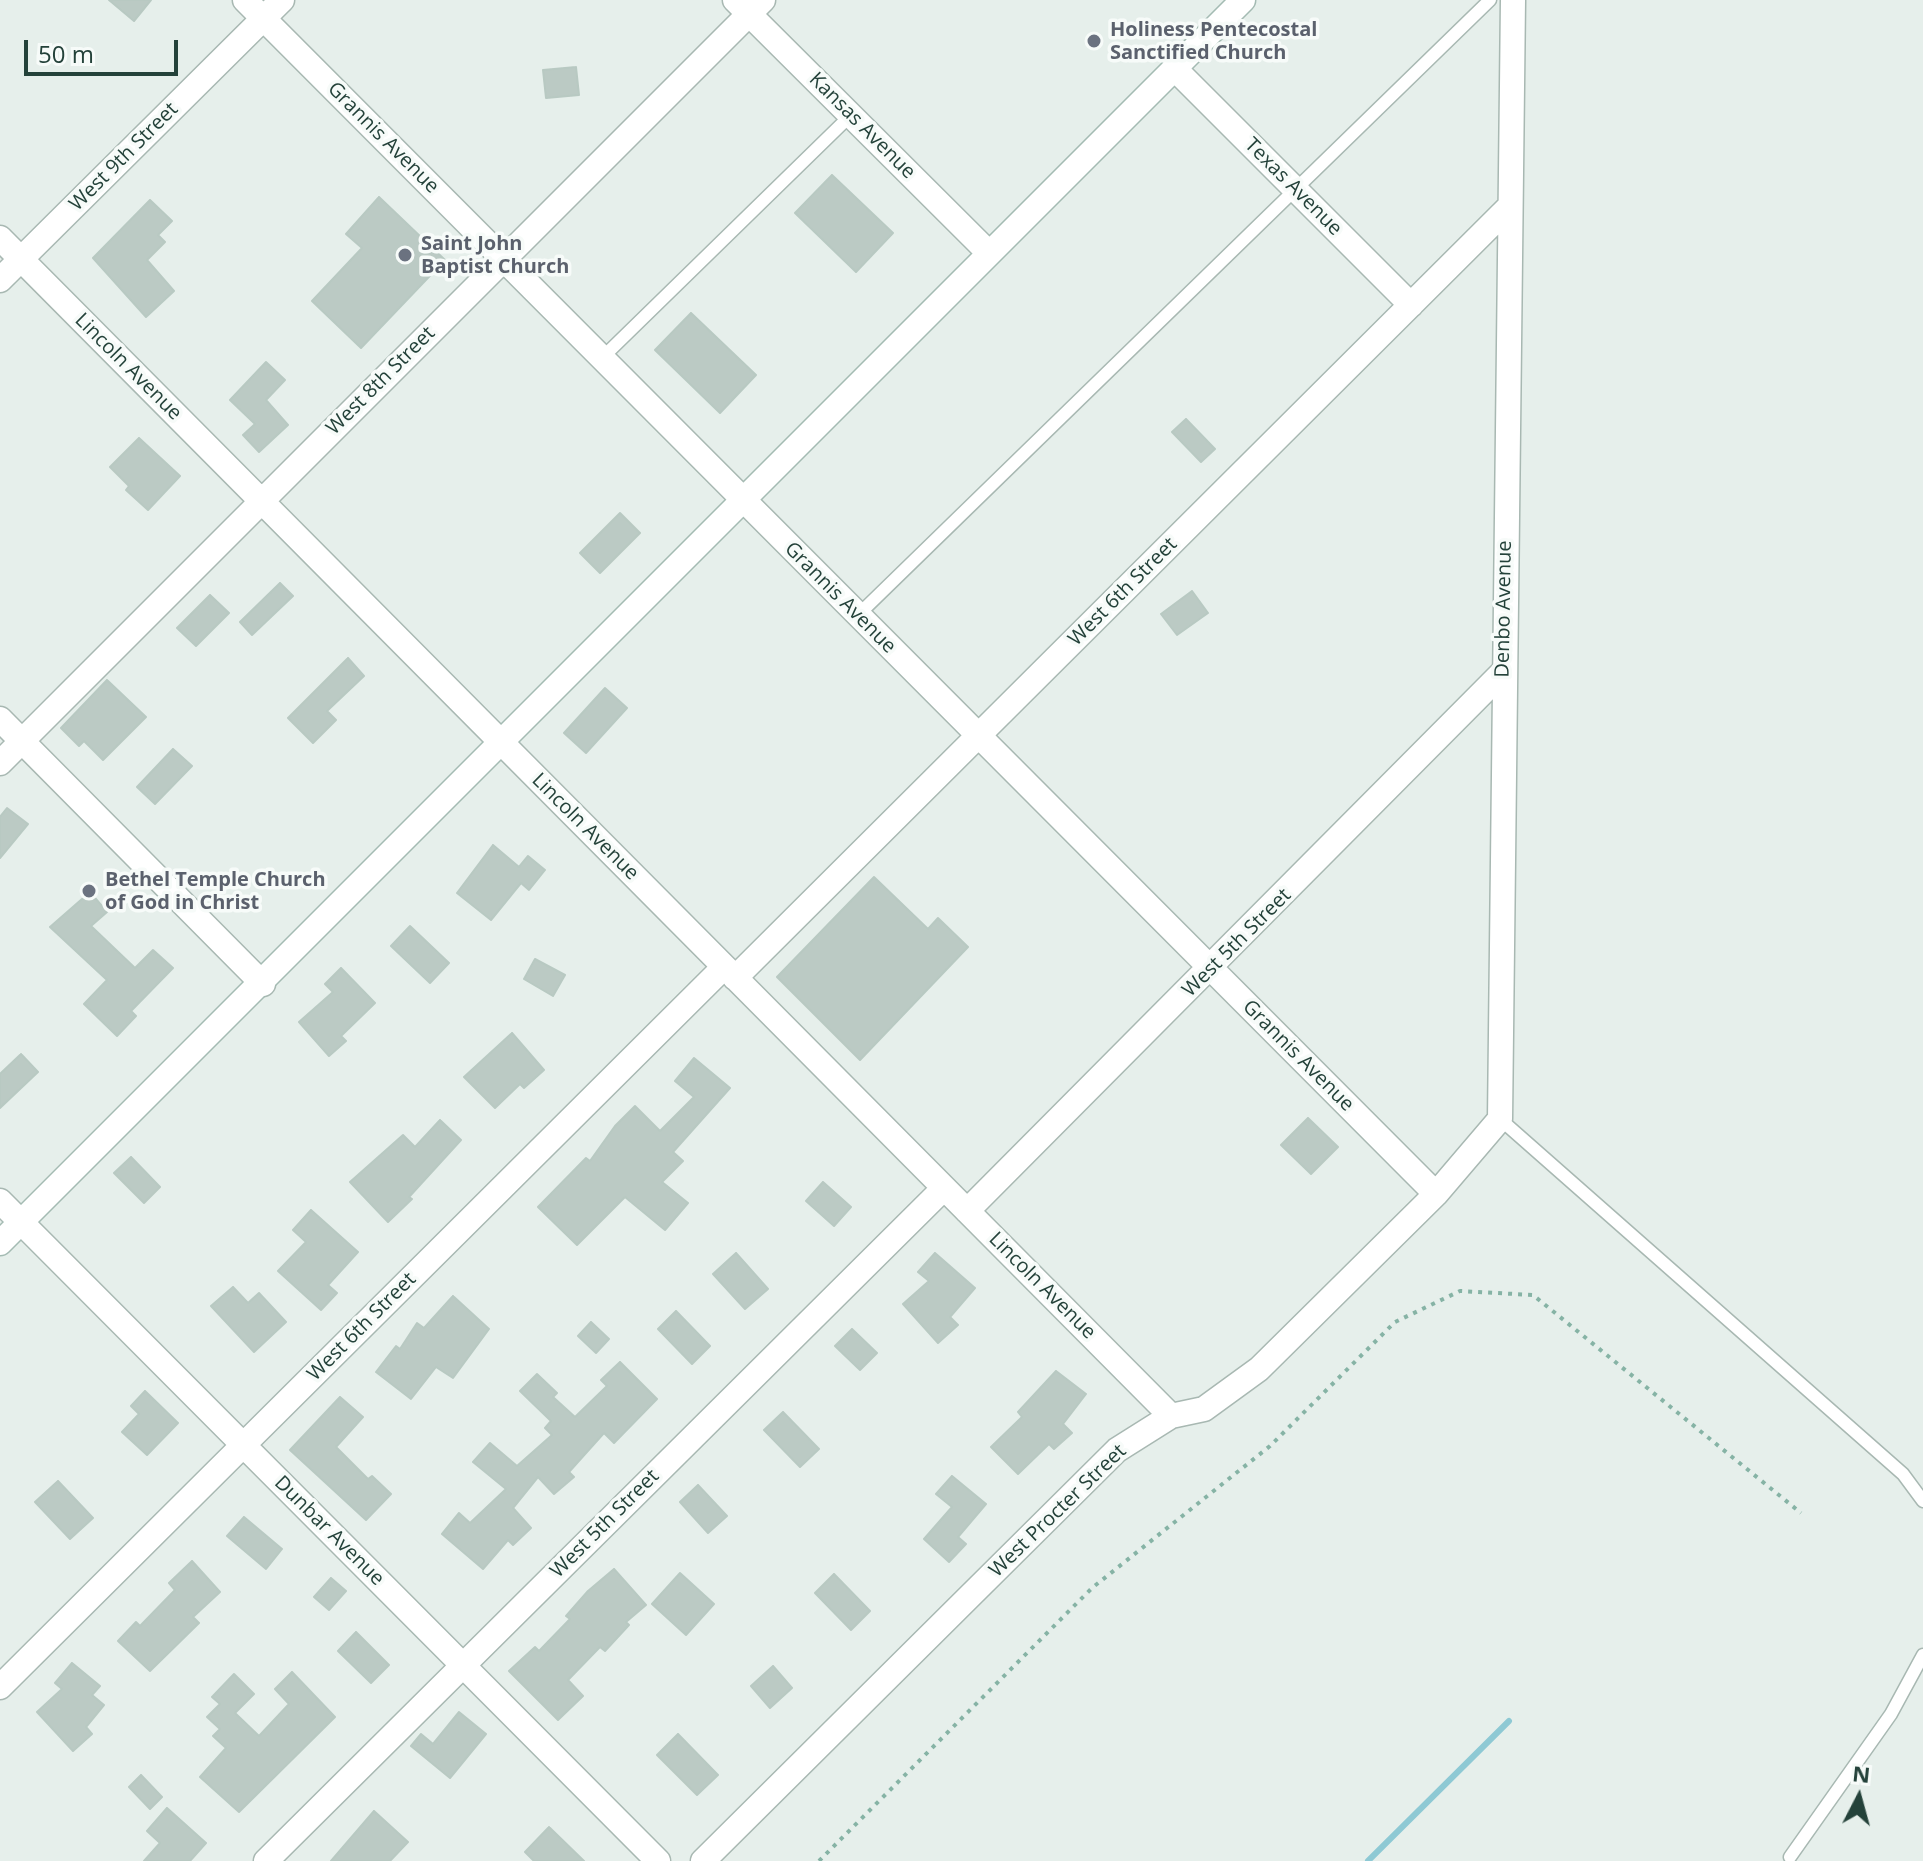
<!DOCTYPE html>
<html>
<head>
<meta charset="utf-8">
<style>
	body { margin:0 }
	#map { position:relative; width:1923px; height:1861px; overflow:hidden; background:#e6efeb; font-family:"Open Sans",sans-serif }
	canvas { display:block }
	.north { position:absolute; left:1819px; top:1757px; width:80px; height:80px; -webkit-text-stroke:6px #f7fbf9; paint-order:stroke; rotate:6deg; font-size:22px; font-weight:700; line-height:32px; text-align:center; color:#24423a }
	.north::after { content:''; display:block; margin:auto; width:28px; height:36px; background:#24423a; clip-path:polygon(50% 0,100% 100%,50% 72%,0 100%) }
	.scale { position:absolute; left:24px; top:40px; width:154px; height:36px; box-sizing:border-box; border:4px solid #24423a; border-top:0; padding-left:10px; font-size:24px; line-height:28px; white-space:nowrap; color:#24423a; -webkit-text-stroke:6px #f7fbf9; paint-order:stroke }
</style>
</head>
<body>
<div id="map">
<canvas width="1923" height="1861"></canvas>
<div class="north">N</div>
<div class="scale">50 m</div>
</div>
<script>
const g = document.querySelector('canvas').getContext('2d');
g.lineJoin = 'round';
function toPath(rows) {
  const path = new Path2D();
  for (const r of rows) {
    path.moveTo(r[0], r[1]);
    for (let i = 2; i < r.length; i += 2) path.lineTo(r[i], r[i + 1]);
  }
  return path;
}
function strokePath(path, color, width, dash) {
  g.strokeStyle = color;
  g.lineWidth = width;
  g.lineCap = dash ? 'butt' : 'round';
  g.setLineDash(dash || []);
  g.stroke(path);
}
function fill(path, color) {
  g.fillStyle = color;
  g.fill(path, 'evenodd');
}
function label(font, color, halo, rows, align = 'center') {
  g.font = font + ' "Open Sans",sans-serif';
  g.lineWidth = 7;
  g.setLineDash([]);
  g.textBaseline = 'middle';
  g.strokeStyle = halo;
  g.fillStyle = color;
  for (const [text, x, y, turn = 0] of rows) {
    g.save();
    g.translate(x, y);
    g.rotate((+turn || 0) * Math.PI / 180);
    g.textAlign = isNaN(turn) ? turn : align;
    if (halo) g.strokeText(text, 0, 0);
    g.fillText(text, 0, 0);
    g.restore();
  }
}
const stream = toPath([
	[1368,1861,1509,1721]
]);
const building = toPath([
	[109,0,151,0,134,21,109,0],
	[576,67,579,95,546,98,543,70,576,67],
	[832,175,893,233,856,272,795,213,832,175],
	[379,197,445,260,361,348,312,301,362,248,346,234,379,197],
	[150,200,172,221,158,235,165,242,147,260,174,291,146,317,93,258,150,200],
	[691,313,756,375,720,413,655,350,691,313],
	[266,362,285,380,266,400,288,425,259,452,243,435,255,424,230,400,266,362],
	[1186,419,1215,449,1201,462,1172,432,1186,419],
	[139,438,180,476,148,510,126,490,129,486,110,467,139,438],
	[620,513,640,533,600,573,580,553,620,513],
	[280,583,293,596,252,635,240,622,280,583],
	[1192,591,1208,613,1177,635,1161,614,1192,591],
	[210,595,229,613,196,646,177,628,210,595],
	[348,658,364,676,327,711,336,720,313,743,288,718,348,658],
	[107,680,146,717,103,760,84,741,79,746,61,728,107,680],
	[605,688,627,708,586,753,564,733,605,688],
	[173,749,192,766,155,804,137,787,173,749],
	[7,808,28,824,0,858,0,817,7,808],
	[493,845,519,867,528,856,545,870,529,890,521,883,491,920,457,893,493,845],
	[874,877,928,929,938,918,968,947,860,1060,777,977,874,877],
	[90,892,107,912,91,926,135,968,153,950,173,968,131,1011,136,1016,117,1036,84,1004,107,980,50,927,90,892],
	[410,926,449,963,430,983,391,946,410,926],
	[535,959,565,975,553,996,524,979,535,959],
	[341,968,375,1003,341,1036,346,1041,329,1056,299,1022,333,992,325,984,341,968],
	[512,1033,544,1070,524,1088,520,1084,495,1108,464,1077,512,1033],
	[21,1054,38,1072,0,1108,0,1074,21,1054],
	[694,1058,730,1088,673,1152,683,1161,662,1182,688,1203,665,1230,625,1197,577,1245,538,1207,586,1158,590,1161,615,1126,635,1106,660,1131,694,1097,675,1081,694,1058],
	[1308,1118,1338,1147,1311,1174,1281,1145,1308,1118],
	[440,1120,461,1140,409,1197,412,1199,388,1222,350,1182,403,1135,415,1147,440,1120],
	[131,1157,160,1187,144,1203,114,1173,131,1157],
	[823,1182,851,1207,834,1226,806,1201,823,1182],
	[311,1210,358,1252,328,1285,337,1293,321,1310,278,1271,306,1242,293,1230,311,1210],
	[736,1253,768,1289,745,1309,713,1274,736,1253],
	[935,1253,975,1288,950,1317,958,1325,938,1343,903,1304,929,1281,918,1272,935,1253],
	[233,1287,248,1303,259,1293,286,1322,254,1352,211,1306,233,1287],
	[453,1296,489,1329,453,1378,436,1367,411,1399,376,1372,396,1346,400,1349,417,1323,424,1328,453,1296],
	[676,1311,710,1346,692,1364,658,1329,676,1311],
	[591,1322,609,1339,596,1353,578,1336,591,1322],
	[852,1329,877,1353,860,1370,835,1346,852,1329],
	[620,1362,657,1399,614,1443,604,1433,569,1472,574,1477,554,1494,538,1477,513,1508,531,1528,513,1545,508,1540,483,1569,442,1534,459,1513,470,1523,506,1489,473,1462,490,1443,517,1466,552,1435,545,1428,551,1421,520,1391,537,1374,557,1393,553,1397,575,1417,607,1386,601,1380,620,1362],
	[1056,1371,1086,1394,1063,1424,1072,1433,1054,1449,1049,1444,1018,1474,991,1447,1022,1417,1018,1412,1056,1371],
	[145,1391,178,1423,147,1455,122,1432,139,1414,131,1406,145,1391],
	[340,1397,363,1417,336,1447,368,1479,372,1476,391,1494,366,1520,290,1450,340,1397],
	[783,1412,819,1449,800,1467,764,1430,783,1412],
	[952,1476,986,1504,958,1537,966,1544,949,1562,924,1539,952,1507,936,1494,952,1476],
	[58,1481,93,1518,70,1539,35,1502,58,1481],
	[698,1485,727,1516,708,1533,680,1502,698,1485],
	[244,1517,282,1549,266,1569,227,1536,244,1517],
	[192,1561,220,1592,193,1617,199,1623,150,1671,118,1641,136,1622,140,1626,175,1590,169,1583,192,1561],
	[614,1569,646,1605,626,1622,629,1625,605,1651,600,1647,568,1680,583,1696,558,1720,509,1671,535,1647,539,1651,570,1619,566,1616,588,1591,614,1569],
	[680,1573,714,1604,686,1635,652,1604,680,1573],
	[834,1574,870,1611,851,1630,815,1593,834,1574],
	[331,1578,346,1591,329,1610,314,1597,331,1578],
	[356,1632,389,1665,371,1683,338,1651,356,1632],
	[72,1663,100,1686,92,1695,104,1705,86,1727,92,1734,73,1751,37,1712,62,1689,55,1683,72,1663],
	[773,1666,792,1688,770,1708,751,1686,773,1666],
	[292,1672,335,1717,239,1812,200,1777,226,1748,213,1736,220,1729,207,1717,220,1704,212,1697,234,1674,254,1694,235,1713,259,1736,289,1704,275,1689,292,1672],
	[459,1712,486,1734,450,1778,411,1746,421,1734,433,1744,459,1712],
	[678,1734,718,1775,697,1795,657,1755,678,1734],
	[141,1775,162,1797,150,1809,129,1787,141,1775],
	[167,1808,206,1843,190,1861,144,1861,160,1843,147,1831,167,1808],
	[374,1811,408,1842,390,1861,331,1861,374,1811],
	[549,1827,584,1861,534,1861,525,1852,549,1827]
]);
const path = toPath([
	[819,1861,1092,1588,1270,1446,1395,1322,1460,1291,1533,1295,1801,1513]
]);
const service = toPath([
	[602,358,851,115],
	[857,616,1490,0],
	[1500,1119,1903,1474,1923,1501],
	[1790,1857,1891,1714,1923,1655]
]);
const minor = toPath([
	[245,0,1436,1194],
	[1174,68,1411,305],
	[0,238,1171,1416],
	[0,280,282,0],
	[0,719,263,984],
	[0,763,763,0],
	[735,978,1510,206],
	[0,1201,658,1861],
	[967,1211,1503,672],
	[0,1687,724,967],
	[266,1861,944,1188],
	[703,1861,1117,1450,1171,1416,1204,1409,1259,1369,1436,1194,1500,1119,1513,0]
]);
const tertiary = toPath([
	[735,0,989,253]
]);
const secondary = toPath([
	[0,1243,1243,0]
]);
const markers = [
	[1094,41,8,"#6b7280"],
	[405,255,8,"#6b7280"],
	[89,891,8,"#6b7280"]
];
const worshipNames = [
	["Holiness Pentecostal",1110,30],
	["Sanctified Church",1110,53],
	["Saint John",421,244],
	["Baptist Church",421,267],
	["Bethel Temple Church",105,880],
	["of God in Christ",105,903]
];
const streetNames = [
	["Kansas Avenue",862,126,45],
	["Grannis Avenue",383,138,45],
	["West 9th Street",124,157,-45],
	["Texas Avenue",1293,187,45],
	["Lincoln Avenue",128,367,45],
	["West 8th Street",381,381,-45],
	["West 6th Street",1123,592,-45],
	["Grannis Avenue",840,598,45],
	["Denbo Avenue",1504,609,-89],
	["Lincoln Avenue",585,827,45],
	["West 5th Street",1237,943,-45],
	["Grannis Avenue",1298,1056,45],
	["Lincoln Avenue",1042,1286,45],
	["West 6th Street",362,1327,-45],
	["West Procter Street",1058,1511,-44],
	["West 5th Street",605,1524,-45],
	["Dunbar Avenue",329,1531,45]
];
strokePath(stream, '#8ec9d4', 6);
fill(building, '#bbcac4');
strokePath(building, '#b8c9c2', 2);
strokePath(service, '#a8b8b2', 15);
strokePath(minor, '#a8b8b2', 27);
strokePath(tertiary, '#a8b8b2', 27);
strokePath(secondary, '#a4bbb3', 27);
strokePath(path, '#86b3a5', 4, [4, 6]);
strokePath(service, '#fff', 12);
strokePath(minor, '#fff', 24);
strokePath(tertiary, '#fff', 24);
strokePath(secondary, '#fff', 24);
for (const [x, y, r, color] of markers) {
  const dot = new Path2D();
  dot.arc(x, y, r, 0, 2 * Math.PI);
  g.fillStyle = color;
  g.fill(dot);
  strokePath(dot, '#f7fbf9', 3);
}
label('bold 20px', '#5b616d', '#f7fbf9', worshipNames, 'left');
label('20px', '#24423a', '#f7fbf9', streetNames);
</script>
</body>
</html>
